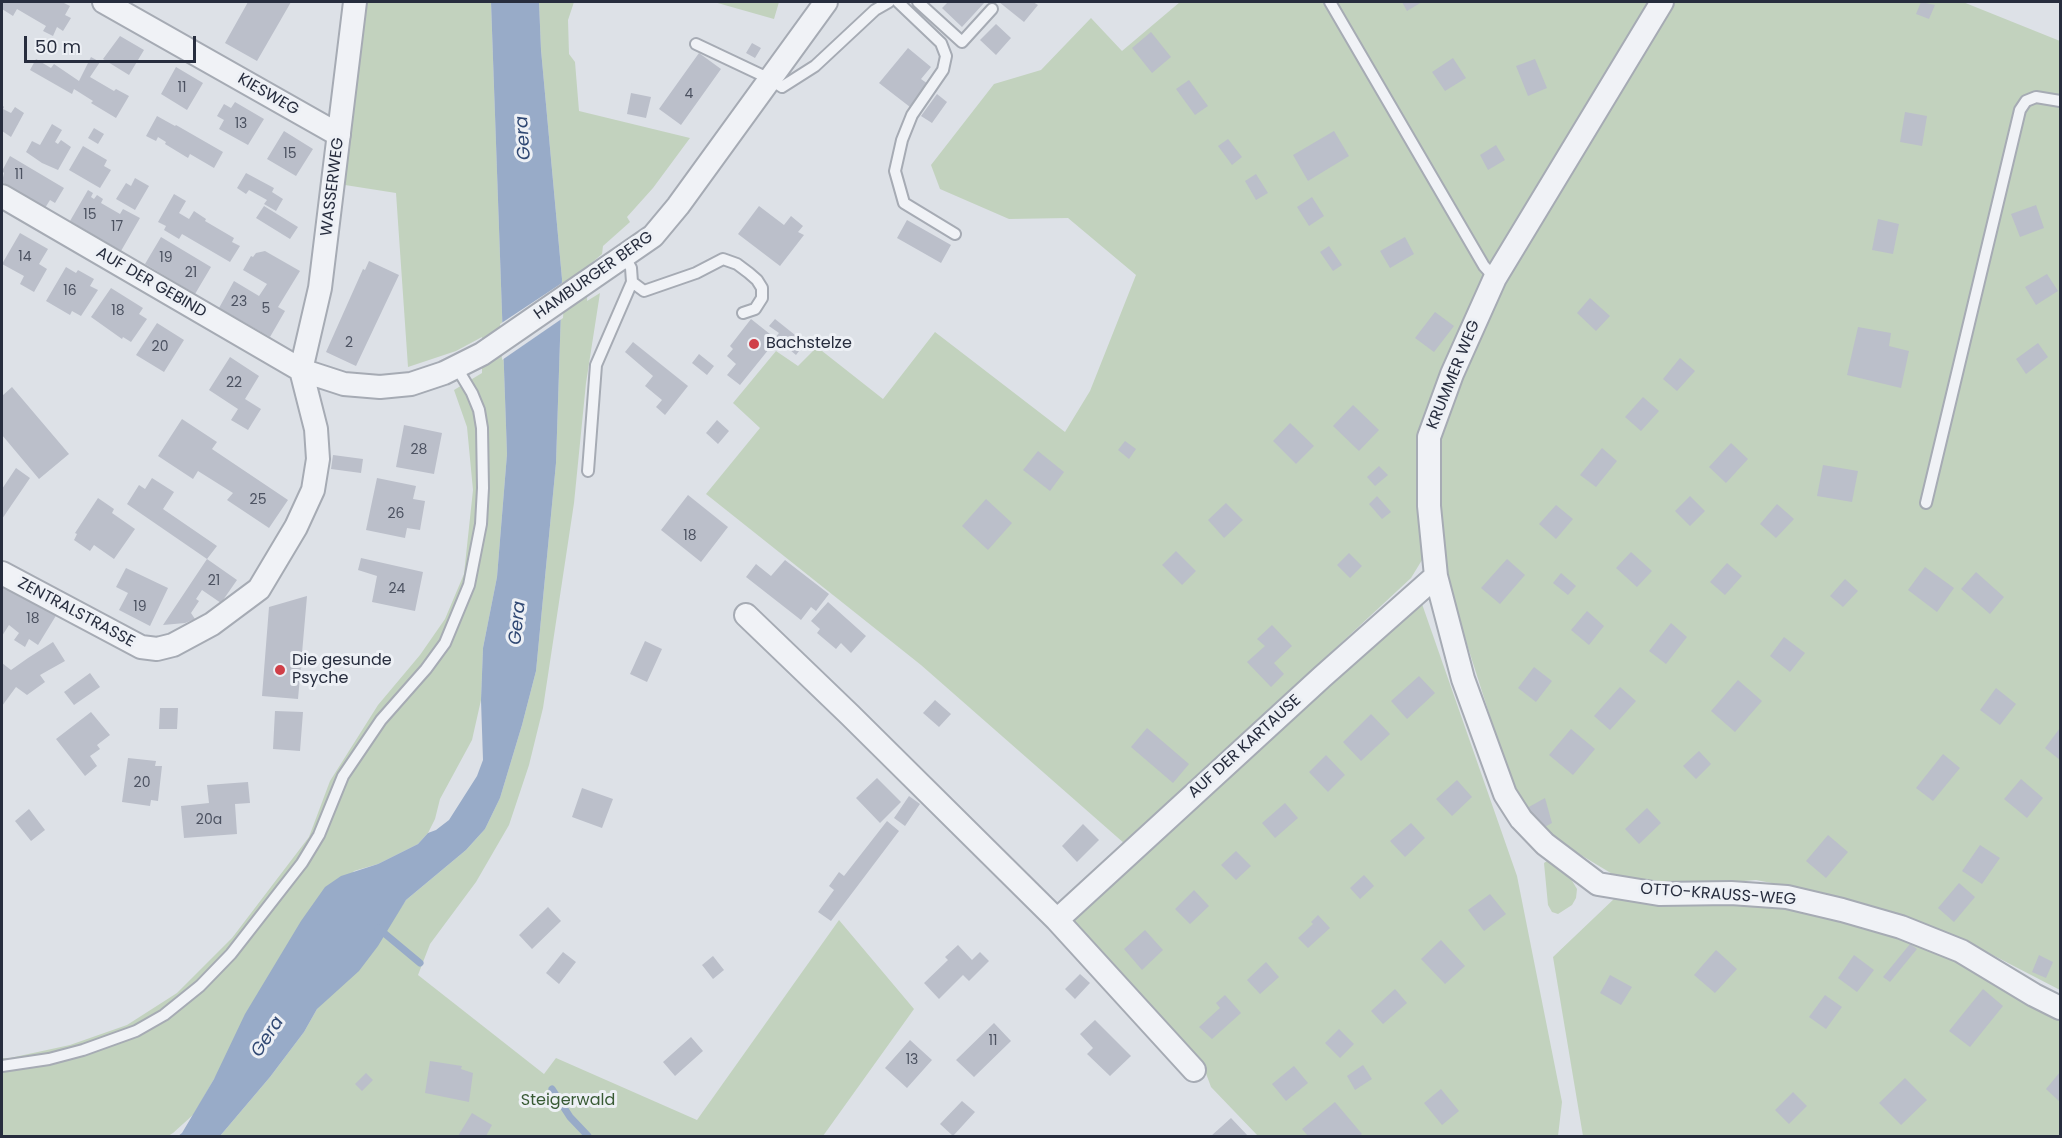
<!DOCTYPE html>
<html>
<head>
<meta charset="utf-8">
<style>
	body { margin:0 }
	#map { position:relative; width:2062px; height:1138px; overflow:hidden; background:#dde1e7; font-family:Poppins,sans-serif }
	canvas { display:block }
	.frame { position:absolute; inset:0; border:3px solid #272d3e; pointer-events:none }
	.scale { position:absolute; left:24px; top:36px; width:172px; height:27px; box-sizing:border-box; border:3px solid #272d3e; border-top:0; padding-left:8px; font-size:18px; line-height:21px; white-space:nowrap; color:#272d3e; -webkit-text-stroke:4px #edf0f5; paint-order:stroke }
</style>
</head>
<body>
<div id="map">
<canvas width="2062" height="1138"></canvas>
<div class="frame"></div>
<div class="scale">50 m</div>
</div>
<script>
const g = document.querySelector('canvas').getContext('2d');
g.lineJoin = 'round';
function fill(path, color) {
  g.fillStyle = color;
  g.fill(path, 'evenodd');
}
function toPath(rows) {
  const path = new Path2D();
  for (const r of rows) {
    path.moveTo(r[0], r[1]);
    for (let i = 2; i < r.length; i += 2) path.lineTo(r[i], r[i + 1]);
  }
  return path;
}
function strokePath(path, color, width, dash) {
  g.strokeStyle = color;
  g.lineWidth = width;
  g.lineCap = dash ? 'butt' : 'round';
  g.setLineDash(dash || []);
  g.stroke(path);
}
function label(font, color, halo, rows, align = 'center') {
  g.font = font + ' Poppins,sans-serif';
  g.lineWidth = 6;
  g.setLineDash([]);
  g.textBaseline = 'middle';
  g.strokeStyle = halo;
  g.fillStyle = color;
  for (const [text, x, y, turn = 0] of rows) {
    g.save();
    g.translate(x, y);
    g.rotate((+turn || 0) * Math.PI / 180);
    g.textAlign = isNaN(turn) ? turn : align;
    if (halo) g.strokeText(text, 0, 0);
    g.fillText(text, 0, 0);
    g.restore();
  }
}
const green = toPath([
	[365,2,491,2,507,454,497,577,483,648,481,700,472,740,440,799,435,819,428,833,418,844,378,864,354,871,214,1079,194,1114,173,1133,168,1136,2,1136,2,1058,10,1058,70,1045,127,1025,177,993,232,938,309,837,330,781,378,705,420,655,445,619,464,574,473,490,467,427,454,390,482,373,482,337,456,351,408,367,396,193,345,185],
	[539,2,574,2,568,20,569,54,575,62,579,111,690,138,653,188,627,217,630,222,603,246,602,254,588,266,587,301,600,293,586,383,574,503,543,708,529,765,509,825,476,882,430,944,418,975,544,1074,556,1058,697,1120,839,920,914,1009,823,1136,220,1136,270,1077,304,1032,317,1009,394,917,406,900,466,850,485,829,500,798,522,725,536,671,556,463,562,279,541,50],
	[714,2,779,2,774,19],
	[1180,2,1653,2,1507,276,1670,2,1963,2,2060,41,2060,990,1981,949,1903,917,1823,893,1756,880,1665,888,1624,881,1536,828,1510,779,1464,635,1449,579,1440,527,1436,449,1417,432,1422,560,1411,578,1125,844,921,665,706,494,760,428,733,403,776,351,798,366,817,347,883,399,935,332,1065,432,1090,391,1136,275,1068,218,1009,219,940,189,931,165,994,84,1041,70,1091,18,1122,51],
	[1422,604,1517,876,1562,1102,1558,1136,1258,1136,1211,1087,1201,1060,1069,919],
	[1547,861,1568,874,1577,889,1576,898,1572,905,1558,914,1552,912,1548,905,1544,863],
	[1616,897,1771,903,1871,925,1967,964,2060,1015,2060,1136,1583,1136,1553,957]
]);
const water = toPath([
	[491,2,539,2,541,50,562,279,556,463,536,671,522,725,500,798,485,829,466,850,406,900,378,946,359,971,317,1009,304,1032,270,1077,220,1136,178,1136,182,1133,214,1079,245,1014,301,921,325,887,341,876,378,864,418,844,428,833,436,830,449,820,477,776,483,760,481,700,483,648,497,577,507,454]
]);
const pier = toPath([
	[565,281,563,318,502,360,500,324]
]);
const stream = toPath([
	[378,928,420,963],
	[552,1089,570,1117,588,1136]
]);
const building = toPath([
	[2,2,62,2,70,6,65,15,71,18,63,31,57,27,53,36,43,31,46,26,17,9,13,16,2,9],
	[248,2,291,2,257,61,225,43],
	[948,2,985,2,962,27,942,8],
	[999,2,1033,2,1038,5,1024,22],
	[1402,2,1422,2,1407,11],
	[1921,2,1935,5,1929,19,1916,14],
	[996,24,1011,38,996,55,980,40],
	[1151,32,1171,57,1152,73,1132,48],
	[120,36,144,50,129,75,103,59],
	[752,43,761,48,755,58,746,53],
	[908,48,931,67,921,79,928,84,910,107,879,83],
	[699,53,721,69,681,125,659,109],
	[91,57,100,62,90,77,114,91,116,89,129,96,116,118,91,103,93,101,74,89,72,94,30,70,36,59,51,68,54,64,79,81],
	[1453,58,1466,78,1445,91,1432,72],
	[1535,59,1547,88,1528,96,1516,66],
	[176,67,203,83,187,110,161,94],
	[1189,80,1208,106,1195,115,1176,89],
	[631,93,651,97,646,118,627,114],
	[937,94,947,102,932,123,921,116],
	[235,102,264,119,248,145,219,129,224,120,217,116,224,104,231,108],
	[2,105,4,107,3,109,11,113,15,107,24,113,11,137,2,131],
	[1905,112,1927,116,1922,146,1900,142],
	[157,116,175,126,176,125,223,152,214,168,190,154,188,158,165,144,166,142,158,137,156,141,146,136],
	[52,124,62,130,55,142,58,144,61,140,71,147,58,170,42,163,26,152,32,141,40,145],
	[94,128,104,134,98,144,88,138],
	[284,131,313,149,296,176,267,159],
	[1334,131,1349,156,1308,181,1293,155],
	[1228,139,1242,157,1232,165,1218,146],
	[1496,145,1505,160,1488,170,1480,155],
	[83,146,107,160,104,166,111,170,100,188,69,170],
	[10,156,64,188,55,203,50,200,45,208,2,182,4,173,2,171],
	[246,173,274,188,272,192,283,199,276,211,264,204,267,200,249,190,246,194,237,188],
	[1256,174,1268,193,1256,200,1245,181],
	[135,178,149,186,135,210,116,199,126,183,131,186],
	[88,190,93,193,91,197,94,199,97,195,103,199,101,203,120,214,123,209,140,218,121,251,70,221],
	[174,194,186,201,179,213,189,219,194,211,206,219,205,221,234,238,232,242,240,246,230,262,182,234,179,239,164,230,166,226,158,222],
	[1312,197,1324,216,1309,226,1297,207],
	[2036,205,2044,228,2020,237,2011,214],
	[264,206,298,227,290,239,256,218],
	[759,206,784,225,791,216,803,226,798,232,804,235,780,266,738,234],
	[1878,219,1899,224,1893,254,1872,250],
	[907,220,951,245,941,263,897,238],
	[20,233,48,249,39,264,47,269,34,292,20,284,24,276,2,264],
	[161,237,211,267,195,294,145,264],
	[1405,237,1414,254,1390,268,1380,251],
	[1329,246,1342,265,1333,271,1320,252],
	[265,251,300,271,278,307,285,311,270,337,219,308,234,281,259,296,267,284,243,270,251,256,253,257,256,253],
	[369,261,399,275,356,366,326,352,363,269,365,270],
	[66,267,76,273,78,270,94,279,90,286,98,290,81,316,72,311,70,315,46,301],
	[2047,274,2058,291,2036,305,2025,287],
	[111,288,143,308,139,314,147,319,131,342,123,337,122,339,91,317],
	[1590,298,1610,316,1596,331,1577,313],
	[1435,312,1454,326,1434,352,1415,338],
	[751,319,775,338,779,333,769,326,775,319,805,343,796,355,777,339,740,385,727,375,736,364,727,356,733,349,730,346],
	[157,323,184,340,164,372,136,355],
	[1858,327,1891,333,1889,346,1909,351,1901,388,1847,375],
	[633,342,688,386,665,415,656,407,662,400,645,386,653,376,625,352],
	[2038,343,2048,357,2026,374,2016,359],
	[699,354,714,366,707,375,692,363],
	[230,357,259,376,245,399,261,409,248,430,231,420,238,409,209,390],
	[1680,358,1695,371,1677,391,1663,379],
	[12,387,69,454,39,479,2,435,2,396],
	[1643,397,1659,411,1641,431,1625,417],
	[1353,405,1379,430,1359,451,1333,426],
	[182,419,217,442,212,449,288,500,269,528,227,500,233,493,198,471,193,479,158,456],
	[717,420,729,431,718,444,706,433],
	[1290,423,1314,446,1296,464,1273,441],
	[404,425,442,433,434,474,396,467],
	[1125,441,1136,449,1129,459,1118,450],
	[1731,443,1748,459,1726,483,1709,467],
	[1602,448,1617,461,1596,487,1580,475],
	[1038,451,1064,472,1050,491,1023,470],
	[333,455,363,459,361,473,331,469],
	[1823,465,1858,471,1852,502,1817,496],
	[1379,466,1388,475,1375,486,1367,477],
	[16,468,30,478,2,519,2,489],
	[152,478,174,492,163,509,217,546,207,559,127,504,139,485,145,489],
	[377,478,416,486,413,499,425,501,420,530,407,528,405,538,366,530],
	[688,495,728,527,701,562,661,530],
	[1377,496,1391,512,1382,519,1369,504],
	[1690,496,1705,511,1690,526,1675,511],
	[98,498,114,509,112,513,135,529,114,559,94,545,90,551,74,540,77,534,75,533],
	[986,499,1012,523,988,550,962,526],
	[1226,503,1243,520,1224,538,1208,520],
	[1777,504,1794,519,1776,538,1760,524],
	[1556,505,1573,519,1556,539,1539,524],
	[1176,551,1196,571,1182,585,1162,565],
	[1631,552,1652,571,1637,587,1616,568],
	[1349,553,1362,566,1350,578,1337,565],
	[361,558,423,572,415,611,372,602,377,576,358,570],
	[207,559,237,580,221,603,202,590,196,599,199,601,191,613,195,619,185,623,163,625],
	[1507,559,1525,575,1500,604,1481,588],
	[785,560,829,594,816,611,811,607,801,620,746,577,756,564,771,576],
	[1727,563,1742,576,1725,595,1710,582],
	[1925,567,1954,588,1937,612,1908,590],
	[126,568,168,588,150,626,119,610,128,593,116,587],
	[1976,572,2004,597,1990,614,1961,589],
	[1561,573,1576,586,1568,595,1553,583],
	[1845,579,1858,591,1843,607,1830,596],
	[2,582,57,614,38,645,29,639,25,647,14,640,19,633,9,625,2,636],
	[307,596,298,699,262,696,269,607],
	[828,602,866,636,851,653,841,643,836,649,817,633,820,629,811,621],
	[1587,611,1604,626,1589,645,1571,630],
	[1671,623,1687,637,1666,664,1649,651],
	[1272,625,1292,646,1274,663,1284,674,1271,687,1247,662,1265,646,1257,639],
	[1784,637,1805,653,1790,672,1770,656],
	[645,641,662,649,647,682,630,674],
	[53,642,65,661,40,675,45,682,27,695,16,687,2,706,2,663,11,670,28,658],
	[1534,667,1552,681,1536,702,1518,688],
	[90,673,100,687,74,705,64,692],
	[1419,676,1435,693,1407,719,1391,701],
	[1738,680,1762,701,1735,732,1711,711],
	[1620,687,1636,701,1610,730,1594,716],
	[1996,688,2016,704,2000,725,1980,710],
	[935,700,951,714,939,727,923,713],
	[160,708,178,708,177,729,159,729],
	[275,711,303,712,300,751,273,749],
	[91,712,110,735,97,745,100,749,90,756,97,766,85,776,56,739],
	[1371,714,1390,734,1361,761,1343,742],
	[1147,728,1189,764,1173,783,1131,747],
	[2060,728,2060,760,2045,748],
	[1571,729,1595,749,1573,775,1549,755],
	[1699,751,1711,764,1696,779,1683,766],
	[1943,754,1960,768,1933,801,1916,788],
	[1326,755,1345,775,1328,792,1309,772],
	[128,758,156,761,155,766,162,766,158,801,151,800,150,806,122,802],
	[877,778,901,802,880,823,856,798],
	[2021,779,2043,798,2027,818,2004,799],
	[1457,780,1472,797,1452,816,1436,799],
	[248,782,250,803,235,804,237,834,184,838,181,806,209,803,207,785],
	[582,788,613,799,602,828,572,817],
	[909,796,920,804,905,826,894,818],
	[1545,798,1552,823,1541,829,1527,808],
	[1285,803,1298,818,1275,838,1262,823],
	[1647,808,1661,823,1639,844,1625,829],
	[29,809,45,830,31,841,15,821],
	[887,821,899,831,831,921,818,912,834,890,829,886,839,872,844,876],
	[1411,823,1425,838,1405,857,1390,841],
	[1083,824,1099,840,1077,862,1062,846],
	[1828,835,1848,852,1826,878,1806,861],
	[1980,845,2000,858,1982,884,1962,871],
	[1236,851,1251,866,1236,880,1221,865],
	[1364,875,1374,886,1360,899,1350,888],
	[1959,883,1975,897,1954,922,1938,908],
	[1194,890,1209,906,1190,924,1175,909],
	[1490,894,1506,914,1484,931,1468,910],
	[548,907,561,921,532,949,519,935],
	[1318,915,1330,928,1308,948,1298,938,1313,924,1311,922],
	[1145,930,1163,950,1142,970,1124,949],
	[1441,940,1465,966,1445,984,1421,959],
	[1910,944,1917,949,1890,982,1883,977],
	[958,945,972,960,980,952,989,961,969,981,963,975,939,999,924,983,948,960,945,957],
	[1716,950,1737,969,1715,993,1694,975],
	[563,952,576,962,559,984,546,973],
	[1854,955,1874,970,1857,992,1838,978],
	[2039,955,2053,962,2046,978,2032,972],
	[713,956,724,970,713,979,702,965],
	[1266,962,1279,977,1260,994,1247,980],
	[1080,974,1090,983,1075,999,1065,989],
	[1610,975,1632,987,1621,1005,1600,993],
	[1395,989,1407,1003,1383,1024,1371,1011],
	[1983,989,2003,1006,1970,1047,1949,1031],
	[1225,995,1241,1013,1212,1039,1199,1027,1220,1008,1216,1003],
	[1825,995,1842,1007,1826,1029,1809,1017],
	[1095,1020,1131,1056,1110,1076,1087,1054,1093,1048,1080,1034],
	[994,1023,1011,1041,974,1077,956,1060],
	[1339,1029,1354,1044,1340,1058,1325,1043],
	[691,1037,703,1051,675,1076,663,1062],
	[910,1040,932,1060,907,1088,885,1068],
	[430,1061,462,1066,461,1069,473,1073,469,1102,425,1093],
	[1363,1065,1372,1079,1355,1090,1347,1076],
	[1294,1066,1308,1083,1286,1101,1272,1084],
	[2060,1072,2060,1102,2046,1089],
	[366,1073,373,1080,362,1091,355,1084],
	[1905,1078,1927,1100,1901,1125,1879,1103],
	[1441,1089,1459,1111,1442,1125,1424,1103],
	[1793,1092,1807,1106,1789,1124,1775,1110],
	[962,1101,975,1112,953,1136,940,1124],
	[1335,1102,1362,1134,1359,1136,1308,1136,1302,1129],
	[472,1113,492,1125,486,1136,458,1136],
	[1231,1118,1248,1136,1211,1136]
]);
const service = toPath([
	[898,2,941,43,946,56,943,70,912,115,902,140,895,171,904,203,955,234],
	[918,2,962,42,992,9],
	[1330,2,1484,266,1495,278],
	[696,44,770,79,782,87,815,66,875,10,889,2],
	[632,282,644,291,696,273,723,259,737,264,749,273,757,280,762,288,762,298,755,309,743,313],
	[588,471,596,365,632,282,631,268,624,256],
	[1926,503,2020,110,2026,101,2036,97,2060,101],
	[2,1066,49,1059,83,1050,136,1031,164,1015,200,986,231,954,302,863,319,835,343,776,381,720,426,669,445,643,469,585,481,524,483,488,482,428,479,410,472,393,457,368]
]);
const minor = toPath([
	[104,2,339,135],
	[1662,2,1495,278,1452,374,1429,437,1429,506,1436,576,1463,679,1505,794,1521,819,1545,844,1598,884,1659,894,1731,893,1787,897,1842,910,1901,927,1961,951,2034,995,2060,1008],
	[2,196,301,370,344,384,380,387,411,384,444,373,482,354,653,236,678,206,826,2],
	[301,370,320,288,355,2],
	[2,573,141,647,157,649,173,645,212,624,259,589,296,527,313,490,318,459,316,429,301,370],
	[746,615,850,715,1057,920,1194,1070],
	[1057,920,1322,677,1436,576]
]);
const markers = [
	[754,344,6,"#d03f48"],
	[280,670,6,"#d03f48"]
];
const numberNames = [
	["11",182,88],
	["4",689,94],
	["13",241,124],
	["15",290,154],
	["11",19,175],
	["15",90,215],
	["17",117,227],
	["14",25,257],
	["19",166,258],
	["21",191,273],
	["16",70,291],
	["23",239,302],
	["5",266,309],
	["18",118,311],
	["2",349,343],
	["20",160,347],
	["22",234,383],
	["28",419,450],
	["25",258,500],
	["26",396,514],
	["18",690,536],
	["21",214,581],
	["24",397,589],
	["19",140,607],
	["18",33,619],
	["20",142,783],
	["20a",209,820],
	["11",993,1041],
	["13",912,1060]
];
const streetNames = [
	["KIESWEG",268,95,30],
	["WASSERWEG",333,187,-83],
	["HAMBURGER BERG",594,276,-35],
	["AUF DER GEBIND",151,283,30],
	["KRUMMER WEG",1454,375,-68],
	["ZENTRALSTRASSE",76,613,28],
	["AUF DER KARTAUSE",1245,747,-42],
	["OTTO-KRAUSS-WEG",1718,895,4]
];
const poiNames = [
	["Bachstelze",766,344],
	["Die gesunde",292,661],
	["Psyche",292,679]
];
const parkNames = [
	["Steigerwald",568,1101]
];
const waterNames = [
	["Gera",524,138,-94],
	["Gera",518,623,-84],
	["Gera",268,1037,-57]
];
fill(green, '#c2d2be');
fill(water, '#98abc8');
fill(pier, '#dde1e7');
strokePath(stream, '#98abc8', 7);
fill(building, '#bbbfca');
strokePath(service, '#a6abb4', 14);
strokePath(minor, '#a6abb4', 26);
strokePath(service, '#f0f2f6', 10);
strokePath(minor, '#f0f2f6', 22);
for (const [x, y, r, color] of markers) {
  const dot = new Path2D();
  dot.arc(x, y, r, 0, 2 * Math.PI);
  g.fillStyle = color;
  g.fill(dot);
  strokePath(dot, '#edf0f5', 2);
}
label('14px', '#4c5261', null, numberNames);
label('16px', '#272d3e', '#edf0f5', streetNames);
label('16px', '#272d3e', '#edf0f5', poiNames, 'left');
label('16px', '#385a34', '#edf0f5', parkNames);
label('italic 18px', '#304873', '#edf0f5', waterNames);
</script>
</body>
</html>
